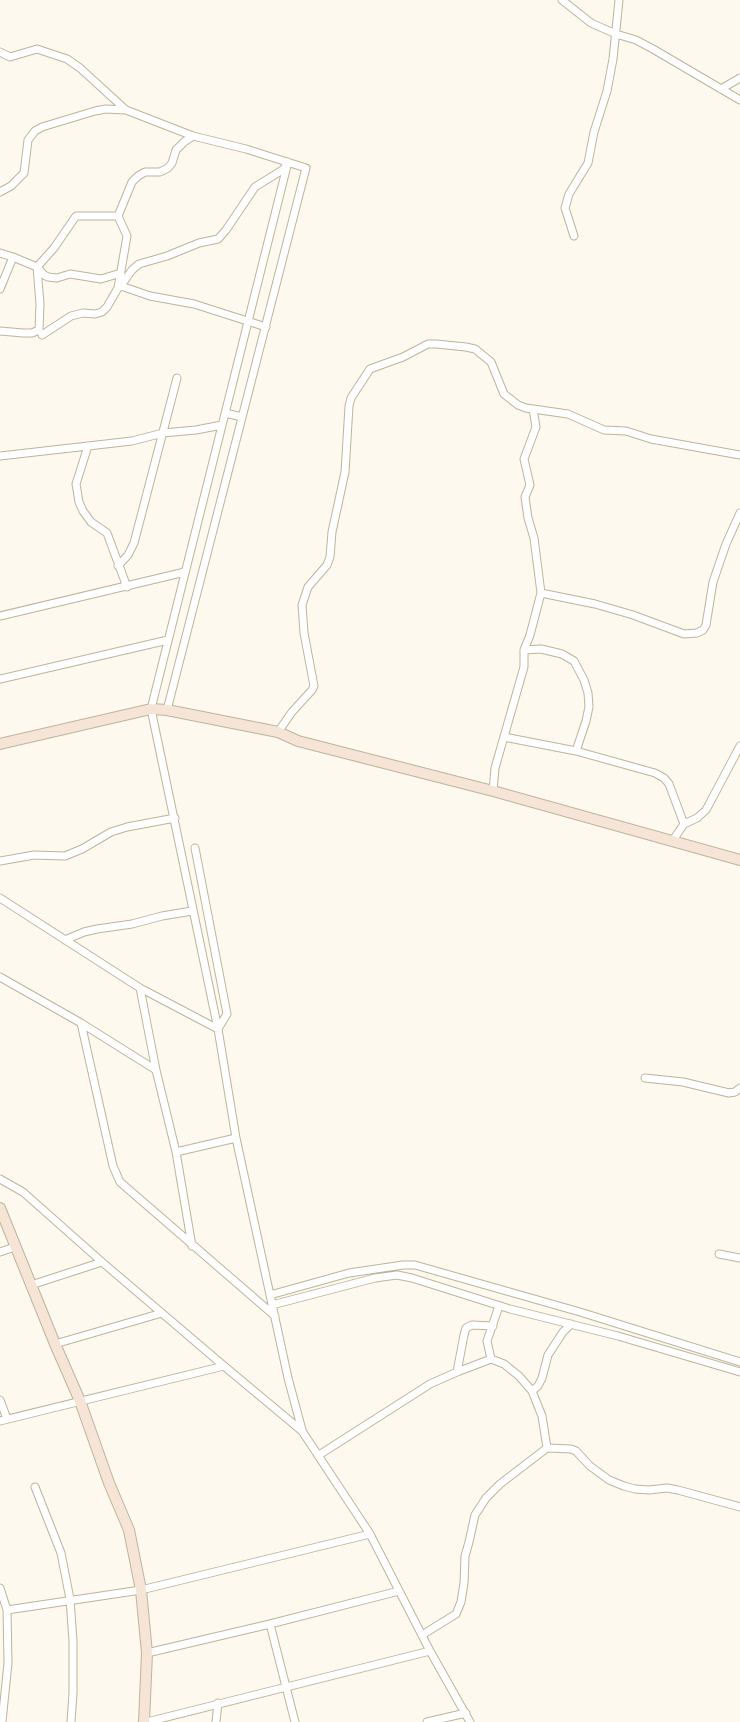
<!DOCTYPE html>
<html>
<head>
<meta charset="utf-8">
<style>
	body { margin:0 }
	canvas { display:block; background:#fef9ee }
</style>
</head>
<body>
<canvas width="740" height="1722"></canvas>
<script>
const g = document.querySelector('canvas').getContext('2d');
g.lineJoin = 'round';
function toPath(rows) {
  const path = new Path2D();
  for (const r of rows) {
    path.moveTo(r[0], r[1]);
    for (let i = 2; i < r.length; i += 2) path.lineTo(r[i], r[i + 1]);
  }
  return path;
}
function strokePath(path, color, width, dash) {
  g.strokeStyle = color;
  g.lineWidth = width;
  g.lineCap = dash ? 'butt' : 'round';
  g.setLineDash(dash || []);
  g.stroke(path);
}
const street = toPath([
	[562,0,591,23,616,34,636,40,653,49,740,100],
	[0,52,10,57,37,49,67,59,80,68,126,110,193,136,246,149,306,168,167,710],
	[721,89,740,78],
	[0,192,11,186,24,173,28,140,35,131,42,127,95,111,106,109,125,110],
	[574,236,565,208,569,194,588,163,594,132,607,91,613,59,619,0],
	[0,253,13,257],
	[121,286,150,296,194,304,266,327],
	[120,287,132,270,139,264,167,256,199,243,218,239,226,230,255,187,284,169,286,164],
	[0,289,13,257,37,267,44,275,48,277,57,278,70,274,101,279,121,273],
	[0,331,23,333,32,333,39,330,40,304,37,267,54,248,76,216,118,216],
	[42,335,71,316,83,313,95,314,102,312,107,307,118,288,127,236,118,216,132,182,138,176,145,172,160,172,168,168,172,163,176,150,184,142,193,136],
	[533,409,536,427,524,459,530,485,525,497,528,518,534,538,541,593],
	[225,413,242,417],
	[88,446,76,484,79,502,83,511,91,522,107,533,127,587],
	[0,456,132,441,163,433,196,430,222,425],
	[118,566,128,555,134,543,177,378],
	[0,616,185,572],
	[0,679,168,640],
	[278,732,292,712,312,690,314,686,304,633,302,605,308,587,327,565,330,557,332,532,345,472,349,406,351,398,370,369,403,357,428,344,436,344,466,347,475,349,491,362,504,394,518,405,526,408,568,414,604,430,626,431,651,439,740,455],
	[504,737,576,751,586,721,589,707,588,693,584,680,574,661,562,654,541,649,524,650],
	[576,751,655,773,664,778,669,784,684,824],
	[493,791,495,768,524,667,524,650,530,635,541,593,595,604,633,615,684,634,697,633,703,630,706,625,713,582,726,544,740,513],
	[673,840,684,824,697,818,706,810,740,746],
	[195,848,227,1014,218,1029],
	[0,861,34,855,65,856,82,849,111,832,127,827,175,818],
	[0,898,140,988,218,1029,236,1138,288,1378,302,1430],
	[65,940,84,932,97,929,132,924,162,916,192,911],
	[0,977,81,1023,156,1070,140,988],
	[81,1023,113,1166,120,1182,275,1316],
	[218,1029,151,709,288,162],
	[156,1070,176,1152,192,1246],
	[645,1078,683,1082,729,1093,735,1092,740,1088],
	[176,1152,236,1138],
	[0,1179,23,1192,102,1262,224,1366,302,1431,370,1534,430,1651,470,1722],
	[0,1252,15,1247],
	[719,1254,740,1258],
	[31,1285,102,1262],
	[270,1295,349,1273,403,1265,415,1265,580,1312,740,1362],
	[272,1305,375,1278,397,1275,412,1278,510,1309,618,1336,740,1372],
	[55,1344,162,1313],
	[491,1359,487,1341,499,1306],
	[457,1372,464,1335,466,1328,472,1325,493,1326],
	[532,1391,538,1386,542,1378,548,1355,563,1332,571,1324],
	[0,1400,7,1419],
	[0,1421,224,1366],
	[319,1455,430,1384,457,1372,491,1359,504,1364,519,1376,532,1391,542,1416,547,1448,571,1449,576,1451,590,1466,609,1480,624,1486,635,1489,649,1490,667,1488,678,1490,740,1507],
	[35,1487,61,1553,70,1599,73,1641,73,1693,71,1722],
	[0,1588,7,1610],
	[270,1624,295,1722],
	[422,1635,456,1614,461,1602,464,1583,465,1556,469,1542,475,1515,486,1498,500,1484,547,1448],
	[147,1653,270,1624,399,1591],
	[2,1722,8,1663,7,1610,141,1590,370,1534],
	[147,1722,430,1651],
	[216,1722,218,1703],
	[427,1722,466,1713]
]);
const secondary = toPath([
	[0,744,151,709,167,710,278,732,298,741,493,791,740,860],
	[0,1208,55,1344,80,1401,109,1483,129,1530,141,1590,147,1653,144,1722]
]);
strokePath(street, '#beb49a', 9);
strokePath(secondary, '#beb49a', 12);
strokePath(street, '#fff', 7);
strokePath(secondary, '#f6e5d6', 10);
</script>
</body>
</html>
